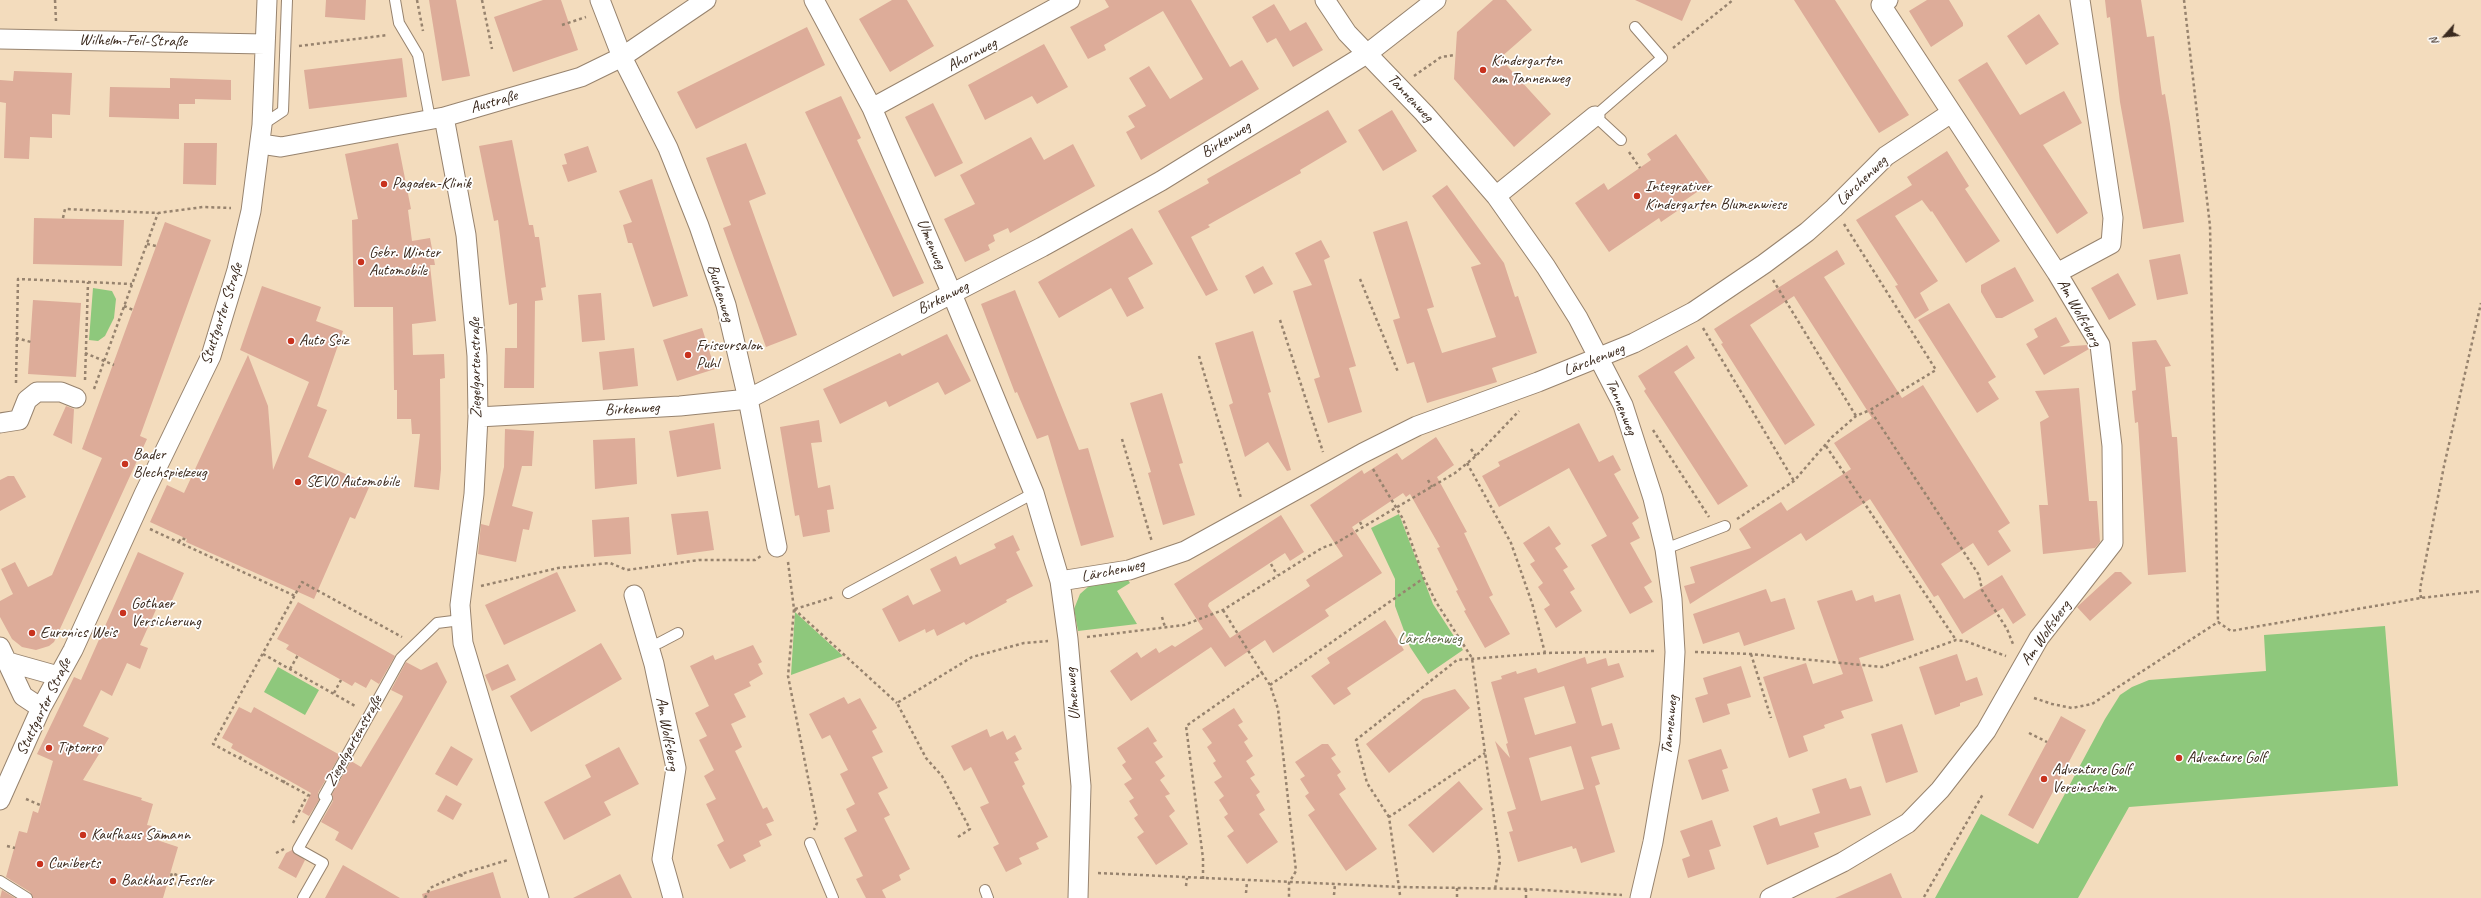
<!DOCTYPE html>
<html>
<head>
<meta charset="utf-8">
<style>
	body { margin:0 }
	#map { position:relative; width:2481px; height:898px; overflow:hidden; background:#f3dcbd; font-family:Caveat,sans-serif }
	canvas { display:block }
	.north { position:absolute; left:2425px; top:16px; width:40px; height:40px; -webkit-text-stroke:3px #fff; paint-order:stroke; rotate:243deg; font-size:11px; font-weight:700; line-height:16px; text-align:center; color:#3b2a1e }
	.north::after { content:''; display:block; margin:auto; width:14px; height:18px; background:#3b2a1e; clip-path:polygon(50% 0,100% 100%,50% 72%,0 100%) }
</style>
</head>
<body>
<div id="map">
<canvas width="2481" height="898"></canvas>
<div class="north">N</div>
</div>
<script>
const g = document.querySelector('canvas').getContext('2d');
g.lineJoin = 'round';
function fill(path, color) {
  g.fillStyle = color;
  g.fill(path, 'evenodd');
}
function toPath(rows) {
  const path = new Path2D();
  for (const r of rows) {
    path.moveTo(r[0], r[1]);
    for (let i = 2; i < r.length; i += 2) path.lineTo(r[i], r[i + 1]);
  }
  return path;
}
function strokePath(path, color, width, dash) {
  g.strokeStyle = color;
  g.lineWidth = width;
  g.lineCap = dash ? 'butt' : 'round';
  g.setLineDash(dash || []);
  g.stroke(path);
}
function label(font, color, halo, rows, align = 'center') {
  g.font = font + ' Caveat,sans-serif';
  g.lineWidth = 3.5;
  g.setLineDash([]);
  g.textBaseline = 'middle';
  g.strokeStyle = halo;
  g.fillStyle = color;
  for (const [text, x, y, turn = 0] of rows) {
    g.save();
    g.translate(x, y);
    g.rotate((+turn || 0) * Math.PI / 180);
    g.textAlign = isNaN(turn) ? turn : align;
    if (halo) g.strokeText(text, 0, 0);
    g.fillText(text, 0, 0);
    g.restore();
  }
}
const green = toPath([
	[93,288,112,291,116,299,114,318,105,336,98,341,89,340],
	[1399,514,1433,604,1463,650,1428,674,1410,647,1395,606,1395,579,1371,528],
	[1126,577,1130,583,1117,591,1137,624,1078,631,1074,609,1080,594,1089,586],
	[795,612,843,656,791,675],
	[2385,626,2398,786,2129,807,2078,898,1935,898,1981,814,2038,844,2105,719,2120,695,2132,687,2149,680,2266,671,2264,635],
	[278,667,319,690,305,715,264,692]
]);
const building = toPath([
	[326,0,366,0,365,20,325,17],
	[429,0,456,0,470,76,442,81],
	[543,0,561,0,578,50,513,72,494,17],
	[892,0,907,0,934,46,890,72,859,19],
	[1105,0,1191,0,1230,67,1242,60,1259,89,1141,160,1126,132,1135,127,1128,116,1146,106,1129,78,1149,66,1170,99,1203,79,1163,11,1104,45,1106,50,1088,59,1070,27,1109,7],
	[1493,0,1506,0,1532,30,1500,58,1551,114,1514,147,1454,79,1457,32],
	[1635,0,1691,0,1682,21],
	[1794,0,1835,0,1909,115,1879,133],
	[1927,0,1949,0,1963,23,1963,26,1931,47,1909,11],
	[2105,0,2141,0,2147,37,2154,36,2162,95,2165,94,2170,124,2184,222,2143,229,2120,102,2110,17,2107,18],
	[1274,4,1290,31,1306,22,1323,50,1293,67,1276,38,1267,43,1252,17],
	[2039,14,2059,44,2026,65,2007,36],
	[807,27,825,65,696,129,677,92],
	[1044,44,1068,87,1037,104,1032,96,985,120,968,85],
	[402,58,407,97,309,109,304,70],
	[1987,62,2020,115,2064,91,2082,123,2043,145,2088,213,2057,234,1958,80],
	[14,71,72,73,70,115,52,114,52,138,30,137,29,159,4,158,6,103,0,102,0,80,13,81],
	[170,78,231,80,231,100,195,99,195,104,179,104,179,119,109,117,110,87,170,88],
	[841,96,861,138,857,140,924,283,893,297,805,112],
	[933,103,963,163,935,177,905,117],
	[1328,110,1347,142,1300,170,1301,173,1208,225,1210,227,1191,237,1218,290,1206,296,1158,211,1209,183,1207,179],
	[1392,110,1417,151,1383,171,1358,130],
	[1676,134,1710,183,1681,203,1683,207,1661,222,1659,218,1609,252,1575,203,1604,183,1608,190,1651,160,1647,154],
	[1031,137,1044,160,1073,144,1095,186,1010,233,1008,228,993,235,995,241,988,245,990,250,965,262,944,219,975,204,960,175],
	[512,140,529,225,533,225,535,237,539,237,546,287,541,288,543,300,535,301,534,388,504,388,505,348,517,348,517,303,509,305,498,220,494,221,479,146],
	[184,143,217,143,216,185,183,184],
	[398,143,411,209,408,210,412,241,430,238,435,265,430,265,436,321,412,324,413,355,444,354,445,378,440,379,441,469,439,490,414,487,420,434,412,434,411,419,397,419,397,390,394,390,393,307,354,307,352,220,358,219,345,154],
	[746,143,766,194,749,201,797,335,766,347,723,228,731,225,706,158],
	[588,146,597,172,568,182,562,165,567,164,564,154],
	[1947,151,1969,186,1965,189,2000,241,1966,263,1932,211,1931,212,1922,200,1895,216,1938,281,1920,293,1929,310,1915,319,1895,286,1898,285,1856,220,1912,185,1907,177],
	[652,179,688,296,653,307,632,243,628,243,623,225,632,222,619,191],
	[1447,185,1504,263,1515,297,1518,296,1537,353,1492,368,1497,382,1427,403,1414,362,1407,364,1393,320,1400,318,1373,232,1407,221,1434,307,1427,309,1442,353,1496,337,1471,267,1481,264,1432,196],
	[34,218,124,220,122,266,33,264],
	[165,222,211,240,140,436,147,439,54,642,49,646,36,650,22,647,12,639,0,617,0,601,13,594,1,569,15,562,28,587,52,575,102,458,82,449],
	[1132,228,1153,264,1128,278,1144,308,1127,317,1111,288,1059,318,1038,282],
	[1321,240,1330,257,1324,260,1356,366,1349,368,1362,412,1328,423,1314,379,1320,377,1293,291,1312,285,1295,253],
	[1837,250,1845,264,1824,277,1902,398,1923,385,2010,523,1998,531,2011,551,1988,566,1973,543,1941,564,1964,599,2002,575,2026,615,2013,624,2003,608,1962,634,1938,595,1934,597,1870,499,1806,541,1801,533,1690,604,1684,586,1695,583,1690,567,1751,548,1739,529,1781,502,1787,511,1851,469,1834,443,1872,418,1794,296,1750,325,1815,425,1785,445,1721,344,1723,343,1714,329],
	[2180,254,2188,294,2157,300,2149,260],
	[1263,266,1273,284,1254,294,1245,276],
	[2015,267,2034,301,2002,318,1996,318,1981,292,1981,285],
	[2118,273,2136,305,2109,320,2091,288],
	[262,286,321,307,316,321,343,331,317,406,327,410,308,457,370,485,355,519,350,517,314,599,186,542,187,539,150,522,167,485,184,493,248,355,268,406,273,470,309,382,240,350],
	[1015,290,1079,450,1088,448,1114,537,1081,546,1048,435,1037,439,1017,392,1015,393,981,304],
	[601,293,605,340,582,342,578,295],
	[33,300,81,303,76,377,28,374],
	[1949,303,1996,377,1988,382,1999,399,1977,413,1918,320],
	[2056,317,2070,342,2060,347,2087,345,2089,349,2044,375,2026,344,2038,337,2034,329],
	[702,328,715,369,677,381,663,340],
	[1253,331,1271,392,1268,393,1291,470,1287,471,1268,442,1245,457,1229,405,1233,403,1215,343],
	[947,334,971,381,945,395,938,382,889,407,886,401,840,424,823,389,900,353,902,356],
	[2156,340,2171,366,2165,367,2172,437,2177,437,2186,572,2148,575,2138,422,2135,423,2132,391,2136,390,2132,342],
	[1687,345,1695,358,1674,372,1748,486,1718,505,1644,391,1646,389,1638,376],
	[634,348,638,386,603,390,599,352],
	[2079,388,2089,501,2097,501,2100,542,2095,548,2043,554,2039,505,2048,505,2040,422,2049,417,2035,391],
	[1162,393,1183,463,1179,464,1195,515,1163,525,1148,473,1151,472,1130,403],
	[66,406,74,409,72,444,53,435],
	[819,420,822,442,811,443,818,488,830,485,834,509,827,510,830,532,803,537,799,515,795,516,780,427],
	[714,423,721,469,677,477,669,431],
	[1579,423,1599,462,1613,455,1621,470,1614,474,1639,518,1632,523,1640,538,1630,543,1652,582,1644,587,1653,602,1630,614,1591,545,1607,536,1569,468,1499,507,1482,476,1500,466,1498,462],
	[505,429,534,431,532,466,522,466,512,506,533,512,529,530,523,529,516,562,478,554,481,524,489,526,504,467],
	[1436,437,1454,465,1437,477,1467,532,1464,533,1493,595,1489,597,1510,634,1485,648,1464,611,1466,610,1456,591,1458,590,1437,548,1440,547,1410,494,1406,497,1403,493,1352,527,1382,573,1325,610,1329,616,1273,653,1265,640,1225,667,1211,647,1131,701,1110,671,1137,652,1141,658,1156,648,1159,653,1172,645,1175,647,1203,629,1174,584,1281,515,1304,552,1290,561,1285,553,1209,603,1208,606,1230,638,1310,586,1306,580,1343,556,1310,505,1362,470,1364,474,1397,453,1402,460],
	[635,438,637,484,595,489,593,440],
	[8,476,14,476,26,497,0,511,0,480],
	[708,511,714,550,677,555,671,514],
	[629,517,631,554,594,557,592,520],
	[1549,526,1561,544,1555,548,1568,567,1563,570,1575,589,1570,592,1582,611,1556,628,1544,609,1550,605,1538,587,1543,583,1530,564,1535,561,1523,543],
	[1013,535,1020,550,1016,552,1033,586,1006,600,1007,602,966,625,964,622,937,636,934,629,926,633,925,629,899,642,882,609,908,595,913,605,941,591,930,569,956,556,960,565,996,548,994,544],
	[138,552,184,573,169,607,159,603,140,645,148,648,140,669,127,663,112,696,101,690,83,726,109,738,83,780,142,798,141,800,153,804,147,825,152,826,148,837,178,847,163,898,33,898,30,892,6,877,19,831,27,833,33,811,38,813,53,761,37,754,74,677,81,680],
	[557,572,576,611,504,645,485,605],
	[2115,572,2121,572,2132,583,2090,621,2077,607],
	[1766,589,1771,602,1785,598,1795,629,1744,646,1739,632,1703,644,1693,614],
	[1852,590,1856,601,1873,595,1875,602,1900,594,1914,640,1859,658,1873,701,1841,711,1844,718,1824,725,1825,728,1803,736,1808,751,1789,758,1763,677,1806,663,1813,684,1843,674,1817,601],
	[298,602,395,656,379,684,371,679,366,688,355,682,352,686,286,649,289,645,277,639],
	[1385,620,1404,650,1347,688,1351,694,1334,705,1311,676,1330,663,1327,658],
	[601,643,622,679,531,732,510,696],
	[753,645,762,662,758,664,763,674,749,682,751,686,734,694,746,717,731,724,742,747,735,751,763,809,767,807,774,821,766,824,772,835,759,841,761,846,743,855,746,861,730,869,717,845,724,841,706,804,716,799,704,776,714,770,699,740,707,736,695,713,709,706,690,666,713,655,715,660],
	[1957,654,1966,681,1977,677,1983,695,1960,703,1960,706,1935,715,1919,667],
	[1585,657,1587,664,1606,658,1608,666,1619,663,1624,677,1591,688,1602,726,1612,723,1620,749,1591,757,1600,784,1595,786,1615,852,1581,863,1576,848,1573,849,1572,846,1518,862,1509,832,1513,831,1507,812,1516,809,1495,741,1510,758,1506,744,1508,743,1491,682,1502,679,1501,676,1516,671,1517,674,1536,668,1538,673],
	[1564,686,1576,723,1535,735,1524,698],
	[1571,746,1584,789,1541,801,1529,758],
	[406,662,421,670,437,662,447,682,352,850,335,840,339,832,321,822,333,801,332,794,351,761,361,767,402,699,403,696,391,690],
	[508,664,516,680,492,691,485,675],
	[1741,666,1751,697,1727,704,1730,714,1703,723,1695,698,1708,694,1703,678],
	[1455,689,1470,708,1389,773,1366,744,1423,699],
	[844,697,848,704,860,698,877,728,872,731,883,752,872,757,888,788,878,793,890,815,884,818,910,869,899,875,901,880,882,890,886,898,866,898,856,879,863,876,844,838,857,831,846,809,855,804,840,774,848,770,830,735,822,739,809,714],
	[239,707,251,713,254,707,340,755,318,793,319,800,309,816,302,812,311,793,231,748,233,744,222,738],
	[1234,708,1243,722,1238,725,1248,739,1244,742,1253,756,1246,761,1255,775,1250,778,1260,792,1256,795,1265,810,1259,814,1278,842,1247,864,1227,836,1234,831,1224,817,1228,814,1219,800,1224,796,1214,782,1222,777,1213,763,1216,761,1207,747,1212,743,1202,729],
	[2061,716,2086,730,2033,829,2008,815],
	[1902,724,1918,772,1886,783,1871,734],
	[1148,727,1157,741,1153,743,1163,757,1155,762,1165,776,1160,780,1170,794,1165,796,1175,811,1169,816,1188,844,1156,865,1137,837,1144,832,1134,818,1138,815,1129,801,1134,798,1124,784,1132,779,1122,765,1126,762,1117,748],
	[987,729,990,737,1003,731,1007,740,1015,735,1022,749,1015,753,1019,760,1014,762,1025,784,1022,786,1048,837,1036,843,1039,849,1019,858,1022,864,1006,872,993,847,999,844,980,807,989,803,971,767,964,771,951,746],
	[1322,744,1328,744,1336,755,1331,758,1341,772,1337,775,1346,789,1339,794,1377,849,1346,871,1308,815,1315,810,1305,796,1309,793,1300,779,1305,776,1295,762],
	[451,746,473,759,457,786,435,774],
	[619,747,639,784,604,802,611,815,564,840,544,802,591,777,585,765],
	[1721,749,1728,768,1722,770,1729,791,1702,800,1688,760],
	[1846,778,1850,789,1861,786,1871,815,1814,833,1819,847,1767,865,1753,826,1777,817,1780,826,1820,813,1812,789],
	[1459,781,1483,809,1433,853,1408,825],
	[446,795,462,804,453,820,437,811],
	[1712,820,1721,846,1709,850,1715,869,1688,878,1682,859,1690,856,1680,831],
	[292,850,305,860,296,878,278,868,286,853],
	[343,865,400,898,325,898],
	[493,872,501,898,423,898,422,894],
	[1891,873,1902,898,1835,898,1871,882],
	[620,874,632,898,573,898],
	[2,890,15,898,0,898]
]);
const path = toPath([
	[55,0,56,21],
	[417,0,423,31],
	[482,0,492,49],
	[2184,0,2210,226,2218,622],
	[562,25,586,17],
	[299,46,388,35],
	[1673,48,1733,0],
	[1414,76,1441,57,1455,55],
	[1629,152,1640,168],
	[63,218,65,209,158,213,203,207,231,208],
	[1844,224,1936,370,1870,410,1979,575,1982,590,2007,629,2013,644],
	[147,244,156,246],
	[1360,279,1398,372],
	[1773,280,1856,416],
	[124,306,133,310],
	[1280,320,1323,452],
	[1703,328,1794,481],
	[16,338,31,342],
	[85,353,114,365],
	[1199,356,1241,498],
	[85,380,88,282],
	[16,383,18,279,132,284],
	[94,389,158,213],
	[1653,430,1709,517],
	[1122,439,1152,542],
	[1826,446,1956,640],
	[1471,449,1476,456],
	[1467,463,1511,543,1532,603,1545,653],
	[1373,469,1403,519,1424,578,1436,602,1472,658,1500,861,1495,889],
	[1428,480,1432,487],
	[1737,519,1794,481,1832,437,1856,416,1870,410],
	[1360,522,1362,526],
	[150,529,295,596],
	[179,542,181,538,187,540],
	[788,562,794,609,788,676,817,823,814,830],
	[1271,564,1277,575],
	[481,586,558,568,610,563,627,570,699,560,755,560,761,556],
	[2421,598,2420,589,2444,466,2481,303],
	[794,609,897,703],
	[795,609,834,597],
	[1223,610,1262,673],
	[1162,617,1165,627],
	[1087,637,1184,625,1223,610,1322,548,1336,543,1455,473,1476,456,1519,411],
	[1695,652,1751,654,1882,667,1956,640,1965,641,2006,656],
	[263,654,357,707],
	[1751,654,1771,718],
	[290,669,298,655],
	[1270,685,1424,578],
	[334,693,341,680],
	[2034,698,2052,704,2072,708,2092,704,2218,622,2231,631,2421,598,2481,591],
	[2029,733,2047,742],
	[240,759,242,754],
	[283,783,286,779],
	[310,796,213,744,302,582,402,637],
	[26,799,40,805],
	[1389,817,1367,783,1356,740,1457,660,1545,653,1656,651],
	[293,823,307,796],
	[958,837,970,829,942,776,926,758,897,703,972,657,1024,643,1048,641],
	[7,846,15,848],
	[276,853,284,849],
	[1098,873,1400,887,1526,889,1622,895],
	[461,874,462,878],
	[1203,879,1203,858,1186,726,1262,673,1270,685,1278,709,1296,871,1289,883,1289,898],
	[169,882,172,873,179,876],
	[169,882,176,884],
	[1186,886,1187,878],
	[1457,888,1457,897],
	[1246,893,1247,882],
	[1334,895,1335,884],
	[1400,895,1389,817,1485,753],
	[1924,897,1983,794],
	[425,898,430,888,461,874,508,860],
	[1526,898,1526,889]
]);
const service = toPath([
	[395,0,399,23,418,55,430,119],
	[262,125,283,111,287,0],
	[1621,140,1595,116,1662,58,1635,27],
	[1665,549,1725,526],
	[848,593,1034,493],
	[648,645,659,643,678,633],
	[810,843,833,898],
	[0,881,27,898],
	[985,890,988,898],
	[303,898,323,863,298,849,327,798,324,796,390,678,401,658,437,623,461,620]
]);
const minor = toPath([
	[600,0,622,57,668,148,699,226,726,305,748,399,777,547],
	[814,0,872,108,952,294,1034,493,1060,581,1068,639,1081,786,1078,898],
	[1325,0,1347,33,1424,113,1496,196,1546,267,1578,318,1623,405,1653,498,1665,549,1672,599,1675,652,1670,742,1653,842,1640,898],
	[0,39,265,44],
	[872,108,1070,0],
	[444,117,466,235,477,356,478,417,474,494,460,605,463,643,539,898],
	[261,144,281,147,444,117,581,77,622,57,706,0],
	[1496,196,1595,116],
	[2057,273,2111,244,2113,218,2080,0],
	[478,417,680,406,748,399,1042,247,1161,181,1368,53,1436,0],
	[0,423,19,420,27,400,37,392,61,392,76,398],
	[1060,581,1129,570,1185,551,1363,453,1417,426,1538,382,1634,343,1693,312,1764,264,1807,232,1834,208,1886,156,1951,113],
	[634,595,654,664,676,768,662,859,673,898],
	[0,647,23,696,41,708],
	[8,662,58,676],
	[0,800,41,708,73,650,144,494,211,356,237,270,251,211,262,125,267,0],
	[1770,898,1843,862,1908,823,1940,790,1986,731,2039,638,2113,543,2112,446,2100,345,2057,273,1881,5,1888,0]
]);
const markers = [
	[1483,70,4,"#c8321e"],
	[384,184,4,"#c8321e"],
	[1637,196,4,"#c8321e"],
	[361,262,4,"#c8321e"],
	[291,341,4,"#c8321e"],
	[688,355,4,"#c8321e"],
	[125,464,4,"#c8321e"],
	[298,482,4,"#c8321e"],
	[123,613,4,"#c8321e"],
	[32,633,4,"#c8321e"],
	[49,748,4,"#c8321e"],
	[2179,758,4,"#c8321e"],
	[2044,779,4,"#c8321e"],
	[83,835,4,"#c8321e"],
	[40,864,4,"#c8321e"],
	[113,881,4,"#c8321e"]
];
const streetNames = [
	["Wilhelm-Feil-Straße",133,41,1],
	["Ahornweg",972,55,-28],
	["Tannenweg",1410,98,47],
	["Austraße",494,102,-16],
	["Birkenweg",1226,140,-32],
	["Lärchenweg",1862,181,-44],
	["Ulmenweg",931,244,67],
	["Buchenweg",720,293,73],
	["Birkenweg",943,298,-27],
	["Am Wolfsberg",2079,313,61],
	["Stuttgarter Straße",222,314,-72],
	["Lärchenweg",1594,360,-22],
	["Ziegelgartenstraße",476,368,-91],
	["Tannenweg",1621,407,68],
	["Birkenweg",632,409,-3],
	["Lärchenweg",1113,571,-12],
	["Am Wolfsberg",2046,633,-55],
	["Ulmenweg",1073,694,-95],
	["Stuttgarter Straße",44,707,-64],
	["Tannenweg",1670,725,-84],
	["Am Wolfsberg",667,734,80],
	["Ziegelgartenstraße",354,741,-61]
];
const poiNames = [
	["Kindergarten",1491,61],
	["am Tannenweg",1491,79],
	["Pagoden-Klinik",392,184],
	["Integrativer",1645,187],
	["Kindergarten Blumenwiese",1645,205],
	["Gebr. Winter",369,253],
	["Automobile",369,271],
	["Auto Seiz",299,341],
	["Friseursalon",696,346],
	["Puhl",696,364],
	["Bader",133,455],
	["Blechspielzeug",133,473],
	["SEVO Automobile",306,482],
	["Gothaer",131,604],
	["Versicherung",131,622],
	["Euronics Weis",40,633],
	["Tiptorro",57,748],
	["Adventure Golf",2187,758],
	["Adventure Golf",2052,770],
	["Vereinsheim",2052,788],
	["Kaufhaus Sämann",91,835],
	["Cuniberts",48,864],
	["Backhaus Fessler",121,881]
];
const parkNames = [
	["Lärchenweg",1430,639]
];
fill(green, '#8ec87c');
fill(building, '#ddac99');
strokePath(service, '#97836e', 12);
strokePath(minor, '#97836e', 21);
strokePath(path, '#97836e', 2.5, [3, 3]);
strokePath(service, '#fff', 10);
strokePath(minor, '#fff', 19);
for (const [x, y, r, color] of markers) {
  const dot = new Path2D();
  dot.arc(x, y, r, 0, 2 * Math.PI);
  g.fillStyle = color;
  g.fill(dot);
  strokePath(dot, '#fff', 1.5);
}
label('16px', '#3b2a1e', '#fff', streetNames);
label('16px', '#3b2a1e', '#fff', poiNames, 'left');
label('16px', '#58613f', '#fff', parkNames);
</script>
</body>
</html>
